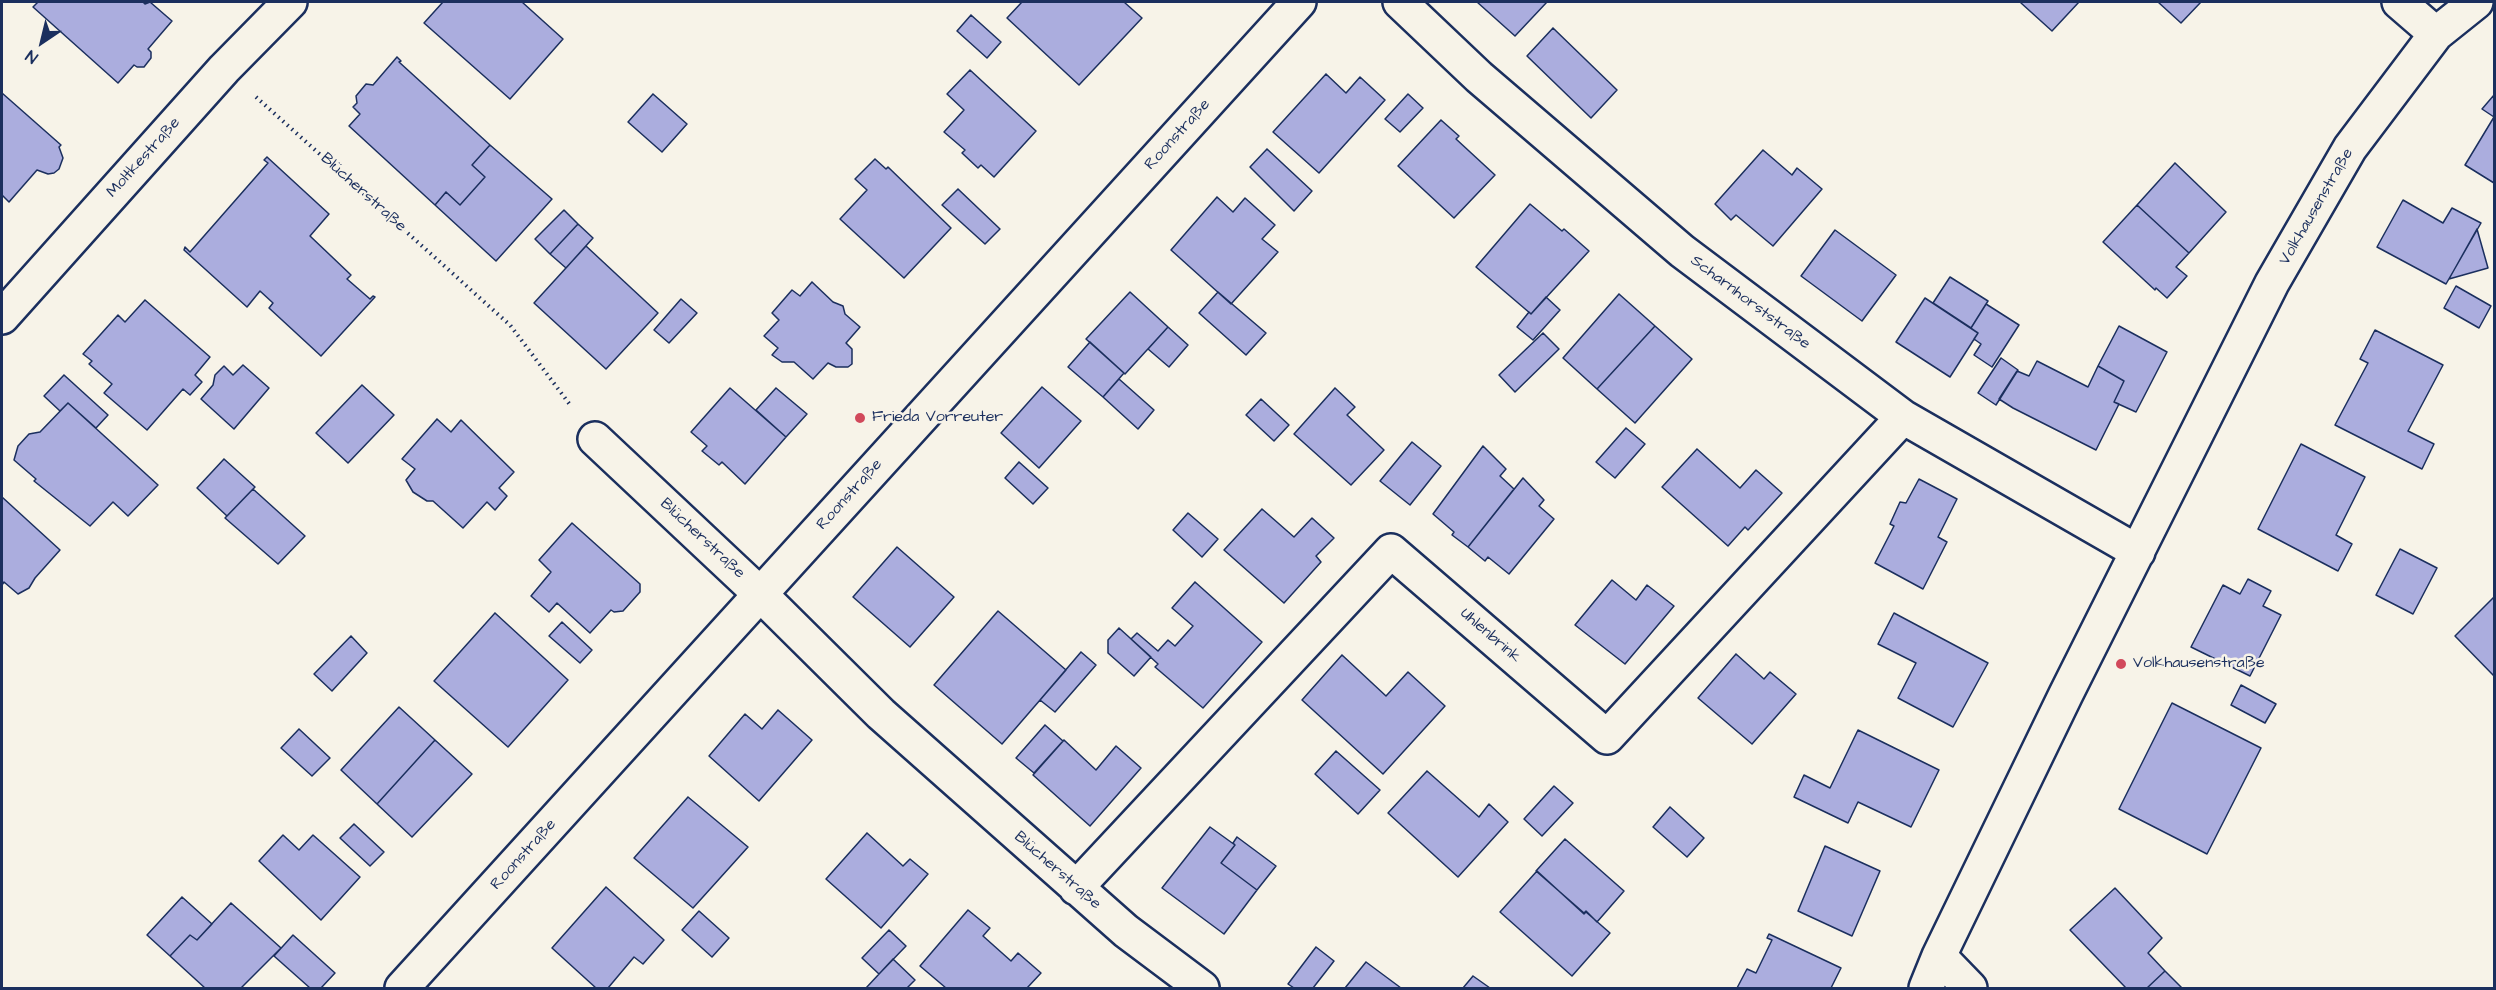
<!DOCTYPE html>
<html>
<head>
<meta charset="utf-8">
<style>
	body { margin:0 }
	#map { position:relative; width:2496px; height:990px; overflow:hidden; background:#f7f3e8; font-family:"Architects Daughter",sans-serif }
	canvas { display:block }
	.frame { position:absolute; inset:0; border:3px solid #1b2f5e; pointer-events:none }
	.north { position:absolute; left:12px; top:12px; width:60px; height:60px; -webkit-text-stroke:4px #f7f3e8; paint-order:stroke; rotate:215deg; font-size:16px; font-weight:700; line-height:24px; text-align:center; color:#1b2f5e }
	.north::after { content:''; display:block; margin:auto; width:21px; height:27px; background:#1b2f5e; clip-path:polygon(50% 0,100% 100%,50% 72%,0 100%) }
</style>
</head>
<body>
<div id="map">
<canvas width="2496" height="990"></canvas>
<div class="frame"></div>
<div class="north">N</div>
</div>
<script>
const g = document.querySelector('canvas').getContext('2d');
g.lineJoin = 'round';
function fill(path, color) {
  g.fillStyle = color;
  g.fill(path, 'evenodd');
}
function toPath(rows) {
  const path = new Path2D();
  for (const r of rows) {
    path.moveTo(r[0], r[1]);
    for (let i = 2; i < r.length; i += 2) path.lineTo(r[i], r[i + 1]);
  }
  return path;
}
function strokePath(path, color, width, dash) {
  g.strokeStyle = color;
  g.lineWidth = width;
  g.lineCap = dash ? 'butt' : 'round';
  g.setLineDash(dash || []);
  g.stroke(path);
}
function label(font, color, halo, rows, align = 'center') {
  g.font = font + ' "Architects Daughter",sans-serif';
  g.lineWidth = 5;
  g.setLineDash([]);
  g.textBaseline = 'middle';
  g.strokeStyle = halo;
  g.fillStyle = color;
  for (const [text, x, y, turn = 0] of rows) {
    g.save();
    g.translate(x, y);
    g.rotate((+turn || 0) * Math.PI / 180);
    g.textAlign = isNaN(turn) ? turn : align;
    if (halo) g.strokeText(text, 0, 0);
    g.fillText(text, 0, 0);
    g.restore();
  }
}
const building = toPath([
	[38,2,143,2,145,4,150,2,172,21,148,49,151,52,151,58,144,67,137,67,134,65,118,83,33,7,38,2],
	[443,2,522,2,563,39,510,99,424,23,443,2],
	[1022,2,1124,2,1142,18,1079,85,1007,18,1022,2],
	[1477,2,1547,2,1515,36,1477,2],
	[2022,2,2079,2,2052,31,2021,3,2022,2],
	[2158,2,2201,2,2181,23,2158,2],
	[971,15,1001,42,987,58,957,31,971,15],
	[1553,28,1617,90,1591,118,1527,56,1553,28],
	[397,57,401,61,399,62,490,145,472,165,485,177,460,205,446,192,435,205,349,126,360,114,353,107,357,103,356,96,366,84,373,85,397,57],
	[970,70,1036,131,994,177,981,165,978,168,962,153,965,150,944,132,964,110,947,94,970,70],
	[1326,74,1346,93,1360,77,1385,100,1319,173,1273,132,1326,74],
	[2,93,61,145,59,147,63,158,59,169,54,173,48,174,37,170,9,202,2,195,2,93],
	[653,94,687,124,662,152,628,122,653,94],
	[1408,94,1423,108,1400,132,1385,119,1408,94],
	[2494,95,2494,183,2465,165,2494,117,2482,109,2494,95],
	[1441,120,1459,136,1456,139,1495,175,1454,218,1398,166,1441,120],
	[490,145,552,199,496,261,435,205,446,192,460,205,485,177,472,165,490,145],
	[1267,149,1312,191,1294,211,1250,167,1267,149],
	[1763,150,1792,175,1797,168,1822,189,1773,246,1736,215,1731,220,1715,204,1763,150],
	[267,157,329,214,310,236,351,275,347,279,370,299,373,296,375,297,321,356,269,308,273,303,260,291,247,307,184,250,185,247,190,252,268,163,264,160,267,157],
	[875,159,886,169,888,167,951,228,904,278,840,219,867,190,855,179,875,159],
	[2175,163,2226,212,2189,253,2137,205,2175,163],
	[958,189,1000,229,985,244,942,205,958,189],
	[1217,197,1233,212,1245,198,1275,225,1262,239,1278,252,1231,304,1171,250,1217,197],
	[2403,200,2443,223,2452,208,2481,223,2446,284,2377,247,2403,200],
	[1530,204,1562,231,1564,229,1589,251,1531,314,1476,267,1530,204],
	[2137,205,2189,253,2176,267,2187,276,2167,298,2156,288,2155,290,2103,242,2137,205],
	[564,210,578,224,550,254,535,239,564,210],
	[578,224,593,238,566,268,550,254,578,224],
	[2477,229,2488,268,2449,279,2477,229],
	[1835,230,1896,275,1862,321,1801,276,1835,230],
	[586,246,658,313,606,369,534,303,586,246],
	[1950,277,1988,301,1971,328,1933,303,1950,277],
	[812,282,833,302,843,306,845,314,860,327,846,343,852,349,852,364,848,367,836,367,828,363,813,379,794,362,782,362,772,355,778,348,764,336,779,320,772,313,792,290,800,296,812,282],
	[2456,286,2491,306,2479,328,2444,308,2456,286],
	[1130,292,1168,327,1125,374,1086,339,1130,292],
	[1218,292,1266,333,1246,355,1199,313,1218,292],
	[1619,294,1655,326,1597,389,1563,358,1619,294],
	[1546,297,1560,310,1533,340,1517,327,1529,312,1531,314,1546,297],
	[1925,298,1978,333,1950,377,1896,342,1925,298],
	[681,299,697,313,669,343,654,330,681,299],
	[145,300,210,357,195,375,202,382,190,395,183,389,147,430,104,393,112,384,89,364,92,361,83,354,118,315,125,322,145,300],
	[1986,304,2019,325,1992,367,1974,355,1981,344,1974,339,1978,333,1971,328,1986,304],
	[1655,326,1692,359,1635,423,1597,389,1655,326],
	[2119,326,2167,352,2136,412,2114,402,2124,381,2098,366,2119,326],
	[1168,327,1188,345,1169,367,1148,349,1168,327],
	[2375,330,2443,365,2408,431,2434,444,2422,469,2335,425,2368,363,2360,359,2375,330],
	[1543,333,1559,349,1515,392,1499,375,1543,333],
	[1090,342,1124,373,1103,397,1068,367,1090,342],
	[2001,358,2018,370,1996,405,1978,393,2001,358],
	[2037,361,2088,387,2098,366,2124,381,2114,402,2119,404,2096,450,2013,408,1999,399,2017,371,2029,376,2037,361],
	[243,365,269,388,234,429,201,399,213,385,215,375,224,366,233,375,243,365],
	[64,375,108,415,96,428,68,403,60,411,44,396,64,375],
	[1119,379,1154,410,1138,429,1103,397,1119,379],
	[362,385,394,415,348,463,316,433,362,385],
	[1042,387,1081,421,1039,468,1001,433,1042,387],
	[730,388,786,437,745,484,722,462,719,465,702,451,707,446,691,432,730,388],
	[776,388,807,414,786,437,756,410,776,388],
	[1335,388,1355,407,1347,415,1384,450,1351,485,1294,434,1335,388],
	[1261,399,1289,425,1274,441,1246,415,1261,399],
	[68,403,158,485,128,516,113,502,90,526,34,481,36,479,14,460,18,446,29,434,40,432,68,403],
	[437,419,451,432,461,420,514,472,499,488,507,496,495,510,487,502,463,528,433,501,427,501,413,492,406,480,415,469,402,459,437,419],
	[1626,428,1645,444,1615,478,1596,462,1626,428],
	[1412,442,1441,466,1410,505,1380,481,1412,442],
	[2301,444,2365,477,2336,535,2352,544,2338,571,2258,529,2301,444],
	[1483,446,1506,469,1500,476,1514,489,1468,547,1452,535,1454,532,1433,514,1483,446],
	[1697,449,1740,488,1756,470,1782,493,1748,530,1745,527,1728,546,1662,487,1697,449],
	[224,459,255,487,227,516,197,488,224,459],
	[1019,462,1048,488,1033,504,1005,478,1019,462],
	[1523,478,1544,500,1539,506,1554,519,1509,574,1488,557,1485,561,1468,547,1523,478],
	[1919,479,1957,499,1938,537,1947,542,1923,589,1875,563,1894,526,1890,524,1900,502,1906,503,1919,479],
	[253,489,305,536,278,564,225,518,253,489],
	[2,497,60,550,35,578,29,588,18,594,4,582,2,585,2,497],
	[1262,509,1294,537,1312,518,1334,538,1316,556,1321,562,1284,603,1224,550,1262,509],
	[1188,513,1218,539,1202,557,1173,530,1188,513],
	[572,523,640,584,640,592,623,611,614,612,611,610,590,633,557,603,549,612,531,596,551,572,539,560,572,523],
	[897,547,954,597,910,647,853,597,897,547],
	[2400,549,2437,568,2413,614,2376,595,2400,549],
	[2248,579,2271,591,2263,606,2281,615,2250,676,2191,647,2223,585,2240,594,2248,579],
	[1612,580,1636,600,1647,585,1674,606,1625,664,1575,625,1612,580],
	[1195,582,1262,642,1203,708,1155,667,1158,664,1131,639,1137,633,1158,651,1168,640,1175,646,1193,626,1172,608,1195,582],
	[2494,597,2494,676,2455,636,2494,597],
	[998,611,1066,670,1002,744,934,685,998,611],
	[495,613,568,680,508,747,434,681,495,613],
	[1894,613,1988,663,1953,727,1898,698,1916,663,1878,644,1894,613],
	[562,622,592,650,580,663,549,636,562,622],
	[1119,628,1151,657,1134,676,1108,653,1108,640,1119,628],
	[351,636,367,653,332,691,314,674,351,636],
	[1081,652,1096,665,1055,712,1040,700,1081,652],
	[1736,654,1764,679,1770,672,1796,694,1752,744,1698,698,1736,654],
	[1342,655,1386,696,1408,672,1445,706,1383,774,1302,700,1342,655],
	[2241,685,2276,704,2265,723,2231,705,2241,685],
	[2172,703,2261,748,2207,854,2119,809,2172,703],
	[399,707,435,740,377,804,341,770,399,707],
	[778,710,812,740,759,801,709,756,745,714,762,729,778,710],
	[1045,725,1063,741,1034,773,1016,758,1045,725],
	[299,729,330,758,312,776,281,748,299,729],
	[1858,730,1939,770,1911,827,1858,802,1848,823,1794,797,1804,775,1830,788,1858,730],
	[435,740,472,774,412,837,377,804,435,740],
	[1064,740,1096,770,1116,746,1141,768,1090,826,1033,775,1064,740],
	[1336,751,1380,790,1358,814,1315,774,1336,751],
	[1427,771,1479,817,1489,804,1508,822,1458,877,1388,813,1427,771],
	[1554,786,1573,803,1542,836,1524,819,1554,786],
	[688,797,748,847,693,908,634,858,688,797],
	[1670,807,1704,838,1687,857,1653,827,1670,807],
	[354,824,384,852,370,866,340,838,354,824],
	[1210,827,1235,845,1221,863,1257,890,1224,934,1162,888,1210,827],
	[867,833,903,866,910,859,928,874,881,928,826,879,867,833],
	[283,835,299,850,313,835,360,877,321,920,259,861,283,835],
	[1237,837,1276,866,1257,890,1221,863,1235,845,1233,843,1237,837],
	[1565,839,1624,891,1597,922,1586,911,1584,913,1536,871,1565,839],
	[1825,846,1880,871,1852,936,1798,911,1825,846],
	[1537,871,1584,914,1586,912,1610,933,1572,976,1500,912,1537,871],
	[606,887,664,940,643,964,634,957,608,988,596,988,552,948,606,887],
	[2115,888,2162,938,2148,953,2165,971,2147,988,2126,988,2070,930,2115,888],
	[182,897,212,924,197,940,190,935,170,956,147,935,182,897],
	[231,903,281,948,241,988,205,988,170,956,190,935,197,940,231,903],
	[968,910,990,928,983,936,1011,961,1018,953,1041,973,1027,988,946,988,920,966,968,910],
	[699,911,729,938,712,957,682,930,699,911],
	[889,930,906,946,879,974,862,958,889,930],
	[1769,934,1841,968,1831,988,1737,988,1747,969,1756,973,1772,940,1767,938,1769,934],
	[293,935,335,973,321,988,310,988,274,956,293,935],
	[1316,947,1334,961,1313,988,1294,988,1288,984,1316,947],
	[893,959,915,980,907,988,866,988,893,959],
	[1366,962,1401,988,1345,988,1366,962],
	[2165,971,2182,988,2147,988,2165,971],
	[1473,976,1490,988,1463,988,1473,976]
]);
const path = toPath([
	[256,97,510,325,571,406]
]);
const street = toPath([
	[1400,2,1479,77,1682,251,1903,417,2138,552],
	[2399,2,2436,34],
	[2,317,224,69,290,2],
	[595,439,760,594,881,714,1126,931,1202,988],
	[1076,888,1391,551,1607,737,1903,417],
	[1939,956,1970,988],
	[402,988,1299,2],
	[1926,988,1939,956,2066,694,2272,283,2350,148,2436,34,2476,2]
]);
const markers = [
	[860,418,6,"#d1495b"],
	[2121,664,6,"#d1495b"]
];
const streetNames = [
	["Roonstraße",1178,135,-48],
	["Moltkestraße",144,158,-48],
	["Blücherstraße",363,193,42],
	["Volkhausenstraße",2317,207,-60],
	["Scharnhorststraße",1750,303,37],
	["Roonstraße",850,495,-48],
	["Blücherstraße",702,539,43],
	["Uhlenbrink",1490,636,41],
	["Roonstraße",524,855,-48],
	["Blücherstraße",1057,871,41]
];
const poiNames = [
	["Frieda Vorreuter",872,418],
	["Volkhausenstraße",2133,664]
];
fill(building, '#abadde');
strokePath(building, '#1b2f5e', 1.5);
strokePath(street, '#1b2f5e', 38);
strokePath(path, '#1b2f5e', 4, [1.5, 4.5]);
strokePath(street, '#f7f3e8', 33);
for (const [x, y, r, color] of markers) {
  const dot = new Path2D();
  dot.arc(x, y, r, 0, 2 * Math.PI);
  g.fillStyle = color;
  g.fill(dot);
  strokePath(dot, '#f7f3e8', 2);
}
label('16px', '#1b2f5e', '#f7f3e8', streetNames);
label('16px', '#1b2f5e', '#f7f3e8', poiNames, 'left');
</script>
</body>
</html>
